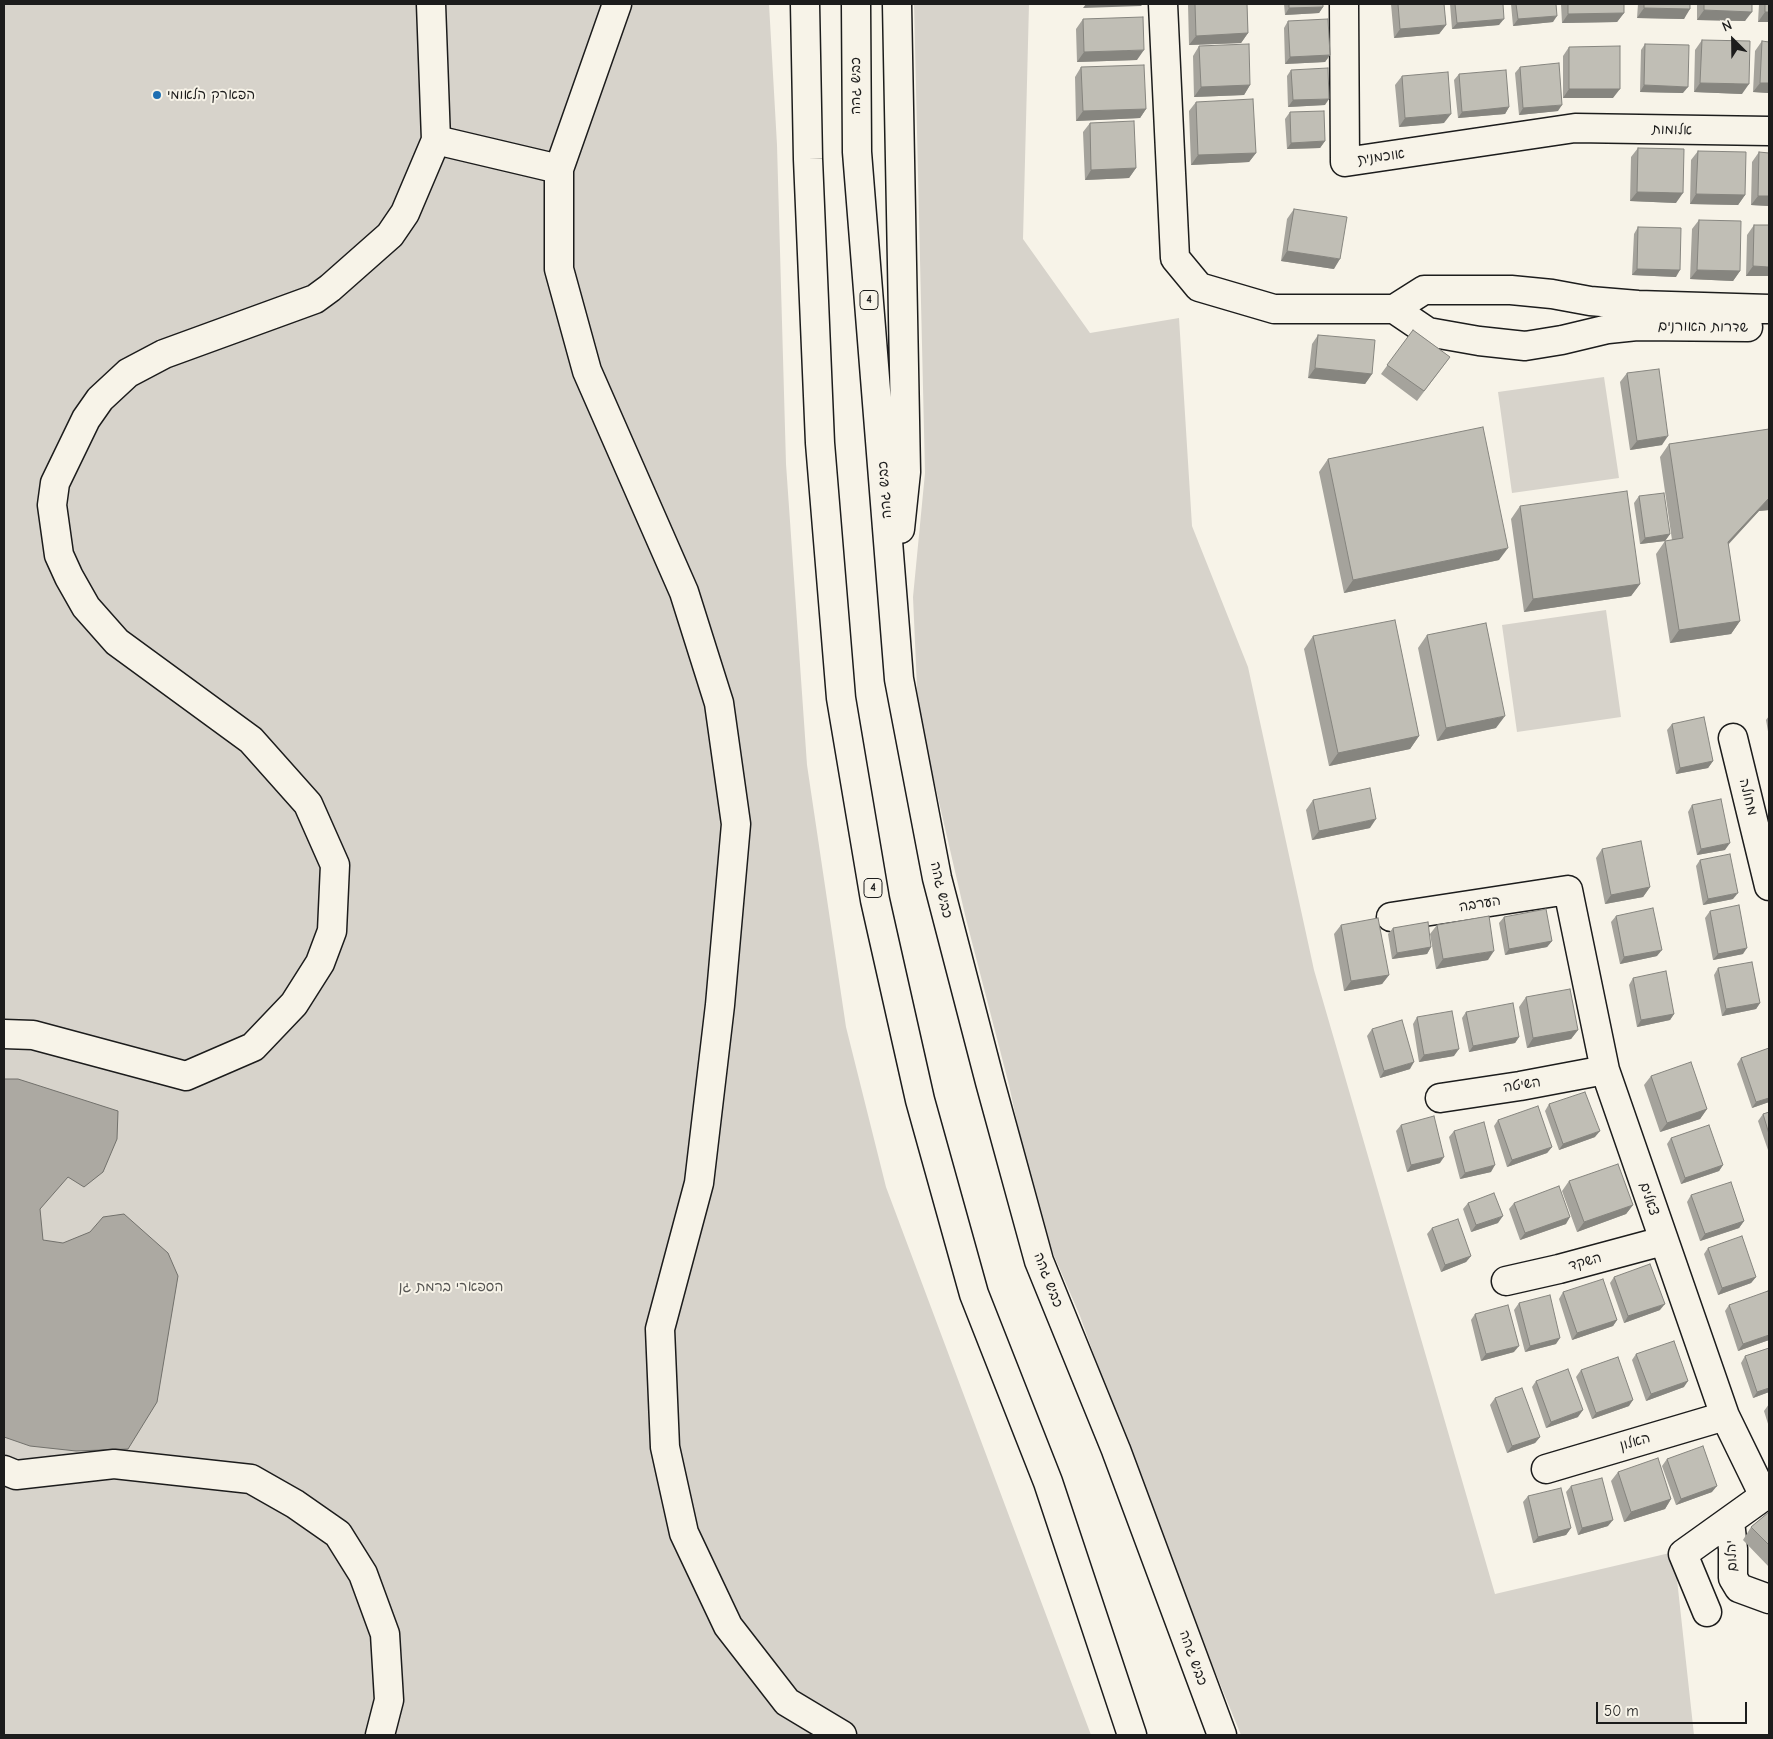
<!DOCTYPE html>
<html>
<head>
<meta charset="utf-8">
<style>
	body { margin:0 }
	#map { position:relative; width:1773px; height:1739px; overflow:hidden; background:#f7f3e8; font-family:"Comic Neue",sans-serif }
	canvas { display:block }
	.frame { position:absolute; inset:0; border:5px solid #1c1c1c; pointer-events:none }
	.north { position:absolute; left:1708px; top:15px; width:50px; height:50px; -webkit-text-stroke:4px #f7f3e8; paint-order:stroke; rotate:337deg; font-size:14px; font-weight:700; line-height:20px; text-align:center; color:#1c1c1c }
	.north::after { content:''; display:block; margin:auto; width:18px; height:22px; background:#1c1c1c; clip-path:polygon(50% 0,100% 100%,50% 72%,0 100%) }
	.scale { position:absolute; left:1596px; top:1702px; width:151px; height:22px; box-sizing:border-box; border:2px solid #1c1c1c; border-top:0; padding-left:6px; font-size:15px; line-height:18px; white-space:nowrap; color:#1c1c1c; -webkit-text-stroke:4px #f7f3e8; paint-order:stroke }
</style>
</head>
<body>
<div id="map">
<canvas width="1773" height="1739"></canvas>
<div class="frame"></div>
<div class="north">N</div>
<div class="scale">50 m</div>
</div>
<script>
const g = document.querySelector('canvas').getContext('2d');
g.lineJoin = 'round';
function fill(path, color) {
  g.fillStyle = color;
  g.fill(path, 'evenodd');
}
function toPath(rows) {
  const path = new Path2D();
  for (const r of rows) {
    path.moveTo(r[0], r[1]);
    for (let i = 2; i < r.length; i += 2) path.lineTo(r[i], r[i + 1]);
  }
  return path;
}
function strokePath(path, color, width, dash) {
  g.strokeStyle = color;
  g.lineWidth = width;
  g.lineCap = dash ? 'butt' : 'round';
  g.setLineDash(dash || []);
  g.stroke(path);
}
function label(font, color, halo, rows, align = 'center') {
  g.font = font + ' "Comic Neue","Playpen Sans Hebrew",sans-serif';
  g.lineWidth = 4;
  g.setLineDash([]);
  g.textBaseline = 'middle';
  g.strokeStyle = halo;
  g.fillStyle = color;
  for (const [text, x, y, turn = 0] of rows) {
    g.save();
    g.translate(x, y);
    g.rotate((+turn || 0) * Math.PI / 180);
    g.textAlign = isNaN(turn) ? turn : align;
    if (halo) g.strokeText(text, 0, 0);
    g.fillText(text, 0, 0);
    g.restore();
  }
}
const green = toPath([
	[4,4,769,4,777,145,786,464,807,765,846,1027,886,1187,1091,1735,4,1735],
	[914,4,1029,4,1023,239,1090,333,1179,318,1192,526,1248,667,1314,970,1495,1594,1674,1552,1694,1735,1241,1735,1153,1520,1080,1316,1037,1216,1009,1085,966,919,918,711,913,597,925,473],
	[1604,377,1619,478,1512,493,1498,392],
	[1606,610,1621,717,1517,732,1502,625]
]);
const water = toPath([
	[4,1079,18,1079,118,1111,117,1139,103,1172,84,1187,68,1177,40,1209,43,1240,63,1243,90,1232,103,1217,124,1214,168,1253,178,1276,157,1402,128,1449,76,1451,30,1446,4,1437,4,1079]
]);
const minor = toPath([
	[617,4,559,169,559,269,587,371,684,592,719,703,736,824,720,1005,699,1183,660,1329,665,1447,684,1533,728,1626,787,1702,842,1735],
	[1163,4,1175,258,1199,287,1274,309,1394,309,1424,290,1511,290,1552,294,1590,301,1638,305,1769,309],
	[1344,4,1345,162,1575,128,1769,131],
	[436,140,559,169],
	[1394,309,1428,332,1479,341,1525,346,1562,340,1608,329,1637,326,1748,327],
	[1733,738,1769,886],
	[1391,917,1568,890,1605,1070,1725,1416,1764,1496],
	[4,1034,33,1035,186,1076,253,1047,294,1004,320,963,332,931,335,865,308,804,251,740,117,642,86,607,69,577,59,555,52,505,55,483,86,419,100,399,128,373,164,354,315,299,330,288,390,235,405,213,436,140,431,4],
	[1440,1098,1520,1086,1605,1070],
	[1506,1281,1559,1269,1663,1241],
	[1546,1469,1725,1416],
	[4,1470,16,1475,114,1464,251,1479,295,1504,338,1534,363,1574,385,1634,389,1700,380,1735],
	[1730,1521,1733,1549,1733,1578,1739,1588,1769,1599],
	[1707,1612,1683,1554,1764,1496,1769,1494]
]);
const highway = toPath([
	[805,4,808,159,820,443,841,698,875,900,920,1100,974,1294,1048,1482,1132,1735],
	[856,4,857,152,899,679,937,878,990,1082,1039,1261,1116,1450,1222,1735],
	[897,4,906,472,900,529]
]);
const wall = toPath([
	[1188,4,1247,4,1248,33,1241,43,1189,45],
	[1284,4,1323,4,1323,7,1319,13,1285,15],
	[1391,4,1444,4,1446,25,1439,34,1394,38],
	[1450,4,1503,4,1499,25,1452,29],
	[1511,4,1556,4,1553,22,1513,26],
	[1561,4,1624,4,1624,13,1617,22,1562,23],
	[1638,4,1690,4,1684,19,1637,18],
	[1697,4,1752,4,1745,21,1697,20],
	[1759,4,1769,4,1769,22,1758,22],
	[1083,19,1137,60,1077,62,1076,29],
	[1288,21,1330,55,1325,62,1285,64,1284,28],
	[1702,40,1742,94,1694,92,1695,50],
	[1762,41,1769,93,1753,92,1755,51],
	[1645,44,1683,93,1640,92,1641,50],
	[1199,46,1250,85,1244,95,1194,97,1193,56],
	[1569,47,1613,98,1563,98,1563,56],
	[1081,67,1146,109,1140,118,1076,121,1075,77],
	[1520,67,1558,111,1519,115,1515,73],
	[1291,70,1325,105,1288,107,1287,76],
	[1459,74,1509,107,1505,114,1458,118,1454,80],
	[1402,76,1444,123,1399,127,1395,85],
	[1196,102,1256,153,1249,162,1191,165,1189,111],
	[1290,112,1325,141,1320,148,1287,149,1285,119],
	[1090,123,1136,168,1129,178,1085,180,1083,132],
	[1638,148,1676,203,1630,201,1631,157],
	[1698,151,1745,195,1738,205,1690,204,1691,160],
	[1759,152,1769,206,1751,205,1752,162],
	[1294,209,1334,269,1281,261,1287,219],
	[1699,220,1740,271,1733,281,1690,279,1692,229],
	[1754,225,1769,276,1746,276,1747,235],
	[1638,227,1676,277,1632,275,1634,234],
	[1413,330,1450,357,1417,401,1381,374],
	[1318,335,1372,374,1365,384,1308,378,1312,344],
	[1627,373,1662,445,1630,450,1620,382],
	[1769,429,1769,510,1759,511,1728,545,1740,621,1731,634,1670,643,1656,554,1665,541,1672,540,1660,457,1669,444],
	[1328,459,1499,560,1344,593,1319,472],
	[1639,496,1670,534,1665,541,1640,544,1634,503],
	[1520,506,1640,584,1631,596,1524,612,1511,519],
	[1427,635,1496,728,1437,741,1418,648],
	[1313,636,1419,736,1410,749,1329,766,1304,649],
	[1769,716,1769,737,1766,720],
	[1672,724,1713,761,1708,768,1676,774,1667,730],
	[1313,800,1370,828,1312,840,1306,810],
	[1692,805,1725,850,1697,855,1688,812],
	[1602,849,1650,887,1643,897,1605,904,1596,858],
	[1700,860,1733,899,1703,905,1696,866],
	[1710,911,1743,954,1713,960,1705,918],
	[1616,916,1657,956,1620,964,1611,922],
	[1504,917,1552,941,1547,947,1505,955,1499,923],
	[1341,925,1389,975,1382,984,1344,991,1334,934],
	[1437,925,1488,960,1436,969,1430,934],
	[1393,928,1431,947,1427,954,1392,959,1388,934],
	[1718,968,1760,1003,1756,1009,1722,1016,1714,975],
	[1633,978,1674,1014,1670,1020,1637,1027,1629,985],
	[1526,997,1578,1030,1571,1039,1527,1048,1519,1007],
	[1466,1012,1519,1037,1515,1043,1469,1052,1462,1018],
	[1417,1017,1454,1056,1419,1062,1413,1024],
	[1372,1029,1410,1069,1380,1078,1367,1036],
	[1769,1048,1769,1102,1752,1108,1737,1064,1741,1058],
	[1651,1076,1707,1109,1700,1119,1660,1132,1644,1085],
	[1549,1104,1595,1137,1559,1150,1545,1111],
	[1769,1112,1769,1153,1758,1121,1763,1114],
	[1498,1120,1552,1147,1547,1153,1507,1167,1494,1126],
	[1401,1125,1440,1163,1407,1172,1396,1131],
	[1454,1131,1491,1172,1460,1179,1449,1137],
	[1671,1138,1723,1165,1719,1171,1681,1184,1667,1144],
	[1569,1181,1633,1205,1626,1214,1577,1232,1562,1191],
	[1691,1195,1744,1221,1739,1228,1700,1241,1687,1202],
	[1468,1203,1498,1223,1471,1232,1463,1209],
	[1514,1203,1566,1224,1520,1240,1509,1209],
	[1432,1228,1471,1256,1466,1262,1441,1272,1427,1234],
	[1708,1248,1756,1277,1751,1283,1718,1295,1704,1254],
	[1614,1277,1660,1310,1624,1323,1610,1283],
	[1563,1292,1617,1320,1613,1326,1572,1340,1559,1299],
	[1769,1294,1769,1340,1738,1351,1725,1311,1729,1305],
	[1519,1303,1556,1344,1525,1352,1514,1310],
	[1475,1314,1514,1352,1481,1361,1471,1320],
	[1769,1348,1769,1392,1753,1398,1741,1363,1745,1356],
	[1636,1354,1684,1387,1646,1401,1632,1360],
	[1581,1370,1629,1406,1592,1419,1576,1377],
	[1536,1381,1578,1417,1546,1428,1532,1387],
	[1495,1398,1540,1437,1535,1443,1507,1453,1490,1405],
	[1769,1404,1769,1427,1764,1411],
	[1667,1459,1712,1492,1676,1505,1662,1466],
	[1618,1472,1671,1499,1665,1509,1624,1522,1611,1481],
	[1571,1486,1608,1526,1578,1535,1566,1492],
	[1528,1496,1571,1528,1566,1535,1533,1543,1523,1502],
	[1769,1512,1769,1567,1743,1540,1751,1527]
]);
const shadedWall = toPath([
	[1086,4,1143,4,1141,6,1083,8],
	[1323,7,1319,13,1285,15,1289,8],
	[1644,8,1690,9,1684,19,1637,18],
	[1704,10,1752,12,1745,21,1697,20],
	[1765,12,1769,12,1769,22,1758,22],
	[1624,13,1617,22,1562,23,1568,14],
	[1557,16,1553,22,1513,26,1518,19],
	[1504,19,1499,25,1452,29,1457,23],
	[1446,25,1439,34,1394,38,1400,29],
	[1248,33,1241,43,1189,45,1196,36],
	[1144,50,1137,60,1077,62,1084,52],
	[1330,55,1325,62,1285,64,1290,57],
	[1700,83,1749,84,1742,94,1694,92],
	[1760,83,1769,83,1769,93,1753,92],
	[1250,85,1244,95,1194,97,1201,87],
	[1644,85,1688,87,1683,93,1640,92],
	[1569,89,1620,89,1613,98,1563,98],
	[1329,99,1325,105,1288,107,1293,100],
	[1562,105,1558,111,1519,115,1523,108],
	[1509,107,1505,114,1458,118,1462,112],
	[1146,109,1140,118,1076,121,1083,111],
	[1451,114,1444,123,1399,127,1405,118],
	[1325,141,1320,148,1287,149,1291,143],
	[1256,153,1249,162,1191,165,1198,155],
	[1136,168,1129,178,1085,180,1091,170],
	[1637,192,1683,193,1676,203,1630,201],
	[1696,194,1745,195,1738,205,1690,204],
	[1758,196,1769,196,1769,206,1751,205],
	[1287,251,1340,259,1334,269,1281,261],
	[1753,266,1769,267,1769,276,1746,276],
	[1637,269,1680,270,1676,277,1632,275],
	[1697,270,1740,271,1733,281,1690,279],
	[1315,368,1372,374,1365,384,1308,378],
	[1668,436,1662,445,1630,450,1637,441],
	[1769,498,1769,510,1759,511,1719,554,1728,542],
	[1670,534,1665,541,1640,544,1645,538],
	[1508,548,1499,560,1344,593,1353,580],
	[1640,584,1631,596,1524,612,1533,599],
	[1740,621,1731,634,1670,643,1679,630],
	[1505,716,1496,728,1437,741,1446,728],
	[1419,736,1410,749,1329,766,1338,753],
	[1713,761,1708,768,1676,774,1680,768],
	[1376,819,1370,828,1312,840,1319,831],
	[1730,843,1725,850,1697,855,1701,849],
	[1650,887,1643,897,1605,904,1611,895],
	[1738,893,1733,899,1703,905,1708,899],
	[1552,941,1547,947,1505,955,1509,949],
	[1431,947,1427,954,1392,959,1397,953],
	[1747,948,1743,954,1713,960,1718,954],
	[1662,950,1657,956,1620,964,1624,957],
	[1494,951,1488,960,1436,969,1443,959],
	[1389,975,1382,984,1344,991,1351,981],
	[1760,1003,1756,1009,1722,1016,1726,1009],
	[1674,1014,1670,1020,1637,1027,1641,1020],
	[1578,1030,1571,1039,1527,1048,1533,1038],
	[1519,1037,1515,1043,1469,1052,1473,1046],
	[1459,1049,1454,1056,1419,1062,1424,1055],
	[1414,1062,1410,1069,1380,1078,1384,1071],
	[1769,1098,1769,1102,1752,1108,1756,1102],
	[1707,1109,1700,1119,1660,1132,1667,1123],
	[1600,1131,1595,1137,1559,1150,1563,1144],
	[1552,1147,1547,1153,1507,1167,1512,1160],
	[1444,1157,1440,1163,1407,1172,1411,1165],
	[1495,1165,1491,1172,1460,1179,1465,1173],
	[1723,1165,1719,1171,1681,1184,1685,1178],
	[1633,1205,1626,1214,1577,1232,1584,1222],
	[1503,1216,1498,1223,1471,1232,1476,1225],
	[1570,1217,1566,1224,1520,1240,1525,1233],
	[1744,1221,1739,1228,1700,1241,1705,1234],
	[1471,1256,1466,1262,1441,1272,1445,1265],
	[1756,1277,1751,1283,1718,1295,1722,1288],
	[1665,1304,1660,1310,1624,1323,1628,1316],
	[1617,1320,1613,1326,1572,1340,1577,1333],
	[1769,1335,1769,1340,1738,1351,1743,1344],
	[1560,1338,1556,1344,1525,1352,1530,1346],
	[1519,1346,1514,1352,1481,1361,1486,1354],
	[1688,1381,1684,1387,1646,1401,1651,1394],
	[1769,1388,1769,1392,1753,1398,1757,1392],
	[1633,1400,1629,1406,1592,1419,1596,1413],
	[1583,1410,1578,1417,1546,1428,1551,1422],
	[1540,1437,1535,1443,1507,1453,1512,1446],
	[1717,1486,1712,1492,1676,1505,1681,1499],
	[1671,1499,1665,1509,1624,1522,1631,1512],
	[1613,1520,1608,1526,1578,1535,1582,1528],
	[1571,1528,1566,1535,1533,1543,1538,1537]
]);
const building = toPath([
	[1195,4,1247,4,1248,33,1196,36,1195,4],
	[1289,4,1323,4,1323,7,1289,8,1289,4],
	[1398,4,1444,4,1446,25,1400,29,1398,4],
	[1455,4,1503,4,1504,19,1457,23,1455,4],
	[1516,4,1556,4,1557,16,1518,19,1516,4],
	[1568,4,1624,4,1624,13,1568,14,1568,4],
	[1644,4,1690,4,1690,9,1644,8,1644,4],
	[1704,4,1752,4,1752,12,1704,10,1704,4],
	[1765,4,1769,4,1769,12,1765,12,1765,4],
	[1143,17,1144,50,1084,52,1083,19,1143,17],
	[1328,19,1330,55,1290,57,1288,21,1328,19],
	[1702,40,1750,41,1749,84,1700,83,1702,40],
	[1762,41,1769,42,1769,83,1760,83,1762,41],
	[1249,44,1250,85,1201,87,1199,46,1249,44],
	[1645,44,1689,45,1688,87,1644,85,1645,44],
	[1620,46,1620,89,1569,89,1569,47,1620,46],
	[1559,63,1562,105,1523,108,1520,67,1559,63],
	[1144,65,1146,109,1083,111,1081,67,1144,65],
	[1328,68,1329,99,1293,100,1291,70,1328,68],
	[1506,70,1509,107,1462,112,1459,74,1506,70],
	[1448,72,1451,114,1405,118,1402,76,1448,72],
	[1253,99,1256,153,1198,155,1196,102,1253,99],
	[1324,111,1325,141,1291,143,1290,112,1324,111],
	[1134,121,1136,168,1091,170,1090,123,1134,121],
	[1638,148,1684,149,1683,193,1637,192,1638,148],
	[1698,151,1746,152,1745,195,1696,194,1698,151],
	[1759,152,1769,153,1769,196,1758,196,1759,152],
	[1294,209,1347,217,1340,259,1287,251,1294,209],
	[1699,220,1741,221,1740,271,1697,270,1699,220],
	[1754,225,1769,225,1769,267,1753,266,1754,225],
	[1638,227,1681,228,1680,270,1637,269,1638,227],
	[1413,330,1450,357,1424,391,1387,365,1413,330],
	[1318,335,1375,340,1372,374,1315,368,1318,335],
	[1659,369,1668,436,1637,441,1627,373,1659,369],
	[1483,427,1508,548,1353,580,1328,459,1483,427],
	[1769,429,1769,498,1728,542,1740,621,1679,630,1665,541,1683,538,1669,444,1769,429],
	[1627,491,1640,584,1533,599,1520,506,1627,491],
	[1664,493,1670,534,1645,538,1639,496,1664,493],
	[1395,620,1419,736,1338,753,1313,636,1395,620],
	[1486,623,1505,716,1446,728,1427,635,1486,623],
	[1704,717,1713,761,1680,768,1672,724,1704,717],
	[1370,788,1376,819,1319,831,1313,800,1370,788],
	[1721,799,1730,843,1701,849,1692,805,1721,799],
	[1641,841,1650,887,1611,895,1602,849,1641,841],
	[1730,854,1738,893,1708,899,1700,860,1730,854],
	[1739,905,1747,948,1718,954,1710,911,1739,905],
	[1653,908,1662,950,1624,957,1616,916,1653,908],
	[1546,909,1552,941,1509,949,1504,917,1546,909],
	[1489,916,1494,951,1443,959,1437,925,1489,916],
	[1378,918,1389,975,1351,981,1341,925,1378,918],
	[1428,922,1431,947,1397,953,1393,928,1428,922],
	[1752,962,1760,1003,1726,1009,1718,968,1752,962],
	[1666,971,1674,1014,1641,1020,1633,978,1666,971],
	[1570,989,1578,1030,1533,1038,1526,997,1570,989],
	[1513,1003,1519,1037,1473,1046,1466,1012,1513,1003],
	[1452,1011,1459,1049,1424,1055,1417,1017,1452,1011],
	[1402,1020,1414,1062,1384,1071,1372,1029,1402,1020],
	[1769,1048,1769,1098,1756,1102,1741,1058,1769,1048],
	[1691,1062,1707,1109,1667,1123,1651,1076,1691,1062],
	[1585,1092,1600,1131,1563,1144,1549,1104,1585,1092],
	[1538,1106,1552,1147,1512,1160,1498,1120,1538,1106],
	[1769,1112,1769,1134,1763,1114,1769,1112],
	[1434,1116,1444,1157,1411,1165,1401,1125,1434,1116],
	[1484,1122,1495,1165,1465,1173,1454,1131,1484,1122],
	[1709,1125,1723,1165,1685,1178,1671,1138,1709,1125],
	[1618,1164,1633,1205,1584,1222,1569,1181,1618,1164],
	[1731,1182,1744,1221,1705,1234,1691,1195,1731,1182],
	[1559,1186,1570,1217,1525,1233,1514,1203,1559,1186],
	[1494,1193,1503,1216,1476,1225,1468,1203,1494,1193],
	[1458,1219,1471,1256,1445,1265,1432,1228,1458,1219],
	[1742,1236,1756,1277,1722,1288,1708,1248,1742,1236],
	[1650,1264,1665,1304,1628,1316,1614,1277,1650,1264],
	[1603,1279,1617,1320,1577,1333,1563,1292,1603,1279],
	[1768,1291,1769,1294,1769,1335,1743,1344,1729,1305,1768,1291],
	[1550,1295,1560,1338,1530,1346,1519,1303,1550,1295],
	[1508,1305,1519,1346,1486,1354,1475,1314,1508,1305],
	[1674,1341,1688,1381,1651,1394,1636,1354,1674,1341],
	[1769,1348,1769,1388,1757,1392,1745,1356,1769,1348],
	[1618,1357,1633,1400,1596,1413,1581,1370,1618,1357],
	[1568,1369,1583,1410,1551,1422,1536,1381,1568,1369],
	[1522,1388,1540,1437,1512,1446,1495,1398,1522,1388],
	[1703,1446,1717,1486,1681,1499,1667,1459,1703,1446],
	[1658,1458,1671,1499,1631,1512,1618,1472,1658,1458],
	[1602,1478,1613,1520,1582,1528,1571,1486,1602,1478],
	[1561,1488,1571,1528,1538,1537,1528,1496,1561,1488],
	[1769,1512,1769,1545,1751,1527,1769,1512]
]);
const markers = [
	[157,95,5,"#1f6fb2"]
];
const shields = [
	[869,300,18],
	[873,888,18]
];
const shieldNames = [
	["4",869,300],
	["4",873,888]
];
const streetNames = [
	["כביש גהה",856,86,-90],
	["אלומות",1672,130,1],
	["אוכמנית",1381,157,-8],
	["שדרות האורנים",1703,327,1],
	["כביש גהה",885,490,-94],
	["מחולה",1748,797,76],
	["כביש גהה",941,890,77],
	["הערבה",1480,904,-9],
	["השיטה",1522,1085,-9],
	["צאלים",1649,1199,71],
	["השקד",1585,1262,-15],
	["כביש גהה",1048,1280,69],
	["האלון",1635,1442,-16],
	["יהלום",1732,1556,-93],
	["כביש גהה",1193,1658,70]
];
const poiNames = [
	["הפארק הלאומי",167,95]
];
const parkNames = [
	["הספארי ברמת גן",451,1287]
];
fill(green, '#d7d3cb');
fill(water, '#aca9a2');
strokePath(water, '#72716c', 1);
strokePath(minor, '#1c1c1c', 31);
strokePath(highway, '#1c1c1c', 31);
strokePath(minor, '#f7f3e8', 28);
strokePath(highway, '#f7f3e8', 28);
fill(wall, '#a5a39c');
fill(shadedWall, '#86857f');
fill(building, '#c0beb5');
strokePath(building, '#86857f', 1);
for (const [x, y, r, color] of markers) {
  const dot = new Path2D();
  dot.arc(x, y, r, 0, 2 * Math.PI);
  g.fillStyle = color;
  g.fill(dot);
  strokePath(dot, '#f7f3e8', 2);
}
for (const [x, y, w] of shields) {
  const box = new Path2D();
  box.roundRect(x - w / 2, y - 9.5, w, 19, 4);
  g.fillStyle = '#f7f3e8';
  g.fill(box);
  strokePath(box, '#1c1c1c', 1);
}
label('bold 12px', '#1c1c1c', null, shieldNames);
label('14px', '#1c1c1c', '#f7f3e8', streetNames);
label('14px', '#1c1c1c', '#f7f3e8', poiNames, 'left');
label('14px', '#545351', '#f7f3e8', parkNames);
</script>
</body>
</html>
